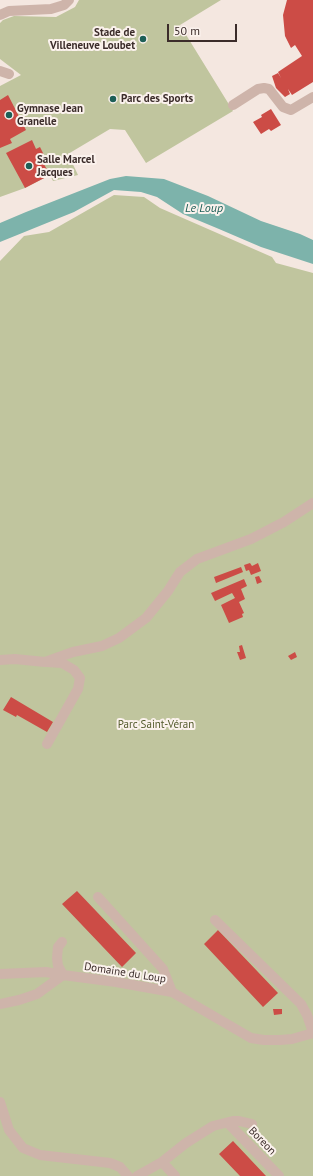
<!DOCTYPE html>
<html>
<head>
<meta charset="utf-8">
<style>
	body { margin:0 }
	#map { position:relative; width:313px; height:1176px; overflow:hidden; background:#f4e7e0; font-family:"PT Sans",sans-serif }
	canvas { display:block }
	.scale { position:absolute; left:167px; top:24px; width:70px; height:18px; box-sizing:border-box; border:2px solid #3b2c2a; border-top:0; padding-left:5px; font-size:12px; line-height:14px; white-space:nowrap; color:#3b2c2a; -webkit-text-stroke:3px #fbf2ed; paint-order:stroke }
</style>
</head>
<body>
<div id="map">
<canvas width="313" height="1176"></canvas>
<div class="scale">50 m</div>
</div>
<script>
const g = document.querySelector('canvas').getContext('2d');
g.lineJoin = 'round';
function fill(path, color) {
  g.fillStyle = color;
  g.fill(path, 'evenodd');
}
function toPath(rows) {
  const path = new Path2D();
  for (const r of rows) {
    path.moveTo(r[0], r[1]);
    for (let i = 2; i < r.length; i += 2) path.lineTo(r[i], r[i + 1]);
  }
  return path;
}
function strokePath(path, color, width, dash) {
  g.strokeStyle = color;
  g.lineWidth = width;
  g.lineCap = dash ? 'butt' : 'round';
  g.setLineDash(dash || []);
  g.stroke(path);
}
function label(font, color, halo, rows, align = 'center') {
  g.font = font + ' "PT Sans",sans-serif';
  g.lineWidth = 4;
  g.setLineDash([]);
  g.textBaseline = 'middle';
  g.strokeStyle = halo;
  g.fillStyle = color;
  for (const [text, x, y, turn = 0] of rows) {
    g.save();
    g.translate(x, y);
    g.rotate((+turn || 0) * Math.PI / 180);
    g.textAlign = isNaN(turn) ? turn : align;
    if (halo) g.strokeText(text, 0, 0);
    g.fillText(text, 0, 0);
    g.restore();
  }
}
const green = toPath([
	[79,0,221,0,180,25,233,111,146,163,125,130,110,129,68,154,78,175,53,181,50,175,25,188,0,197,0,86,21,75,0,59,0,23,3,20,14,16,56,17,75,7],
	[114,195,144,197,160,208,272,257,276,263,313,273,313,1176,0,1176,0,261,24,236,49,232]
]);
const water = toPath([
	[126,176,164,179,208,196,261,221,300,234,313,240,313,264,261,247,219,229,183,214,157,197,141,192,114,190,74,212,0,242,0,223,26,212,110,179]
]);
const building = toPath([
	[287,0,313,0,313,82,292,95,288,89,290,94,285,97,276,88,272,76,278,73,281,78,278,72,302,56,295,45,291,48,285,36,283,15],
	[8,95,26,130,10,139,12,143,0,148,0,100],
	[271,109,281,125,271,131,269,129,261,134,253,122,262,117,261,115],
	[32,140,36,149,40,147,44,155,40,157,50,175,25,188,6,153],
	[250,563,252,566,258,563,261,571,251,575,249,570,246,571,244,565],
	[241,567,243,572,216,583,214,577],
	[259,576,262,582,257,584,255,577],
	[244,579,247,586,241,589,245,599,239,602,244,613,242,614,243,617,229,623,221,605,235,598,232,593,215,601,211,593],
	[242,645,246,658,240,660,237,652,240,652,239,646],
	[295,652,297,657,291,660,288,656],
	[11,697,53,722,47,732,17,715,16,717,3,710],
	[77,891,136,953,122,967,62,904],
	[218,930,278,993,263,1007,204,944],
	[273,1009,282,1009,282,1014,274,1015],
	[233,1141,266,1176,240,1176,219,1154]
]);
const minor = toPath([
	[0,15,9,11,51,9,64,5,69,0],
	[0,71,9,74],
	[233,105,258,89,264,88,269,89,283,107,291,110,313,97],
	[0,660,15,659,45,662,73,652,102,646,119,638,146,618,168,591,180,572,197,559,251,539,284,522,313,503],
	[47,744,78,689,80,678,74,670,62,663,47,662],
	[98,897,163,969,172,992],
	[215,920,301,1004,307,1015,313,1032],
	[62,942,58,947,57,958,58,966,63,975],
	[0,974,46,972,63,975],
	[0,1004,19,1000,37,994,63,975,116,982,172,992,251,1038,264,1040,280,1040,292,1039,313,1033],
	[0,1102,9,1130,23,1148,40,1155,110,1163,120,1167,128,1176],
	[228,1123,279,1176],
	[162,1162,175,1176],
	[137,1176,162,1162,186,1143,213,1126,233,1121,239,1121,252,1124]
]);
const markers = [
	[143,39,4,"#1d5f57"],
	[113,99,4,"#1d5f57"],
	[9,115,4,"#1d5f57"],
	[29,166,4,"#1d5f57"]
];
const poiNames = [
	["Stade de",135,33,"right"],
	["Villeneuve Loubet",135,46,"right"],
	["Parc des Sports",121,99],
	["Gymnase Jean",17,109],
	["Granelle",17,122],
	["Salle Marcel",37,160],
	["Jacques",37,173]
];
const parkNames = [
	["Parc Saint-Véran",156,725]
];
const streetNames = [
	["Domaine du Loup",125,973,9],
	["Boreon",262,1141,46]
];
const waterNames = [
	["Le Loup",204,209]
];
fill(green, '#c0c59e');
fill(water, '#7db3ab');
fill(building, '#cc4c46');
strokePath(minor, '#ceb4aa', 10);
for (const [x, y, r, color] of markers) {
  const dot = new Path2D();
  dot.arc(x, y, r, 0, 2 * Math.PI);
  g.fillStyle = color;
  g.fill(dot);
  strokePath(dot, '#fbf2ed', 1.5);
}
label('bold 11px', '#3b2c2a', '#fbf2ed', poiNames, 'left');
label('11px', '#535b2c', '#fbf2ed', parkNames);
label('11px', '#3b2c2a', '#fbf2ed', streetNames);
label('italic 12px', '#1d5f57', '#fbf2ed', waterNames);
</script>
</body>
</html>
